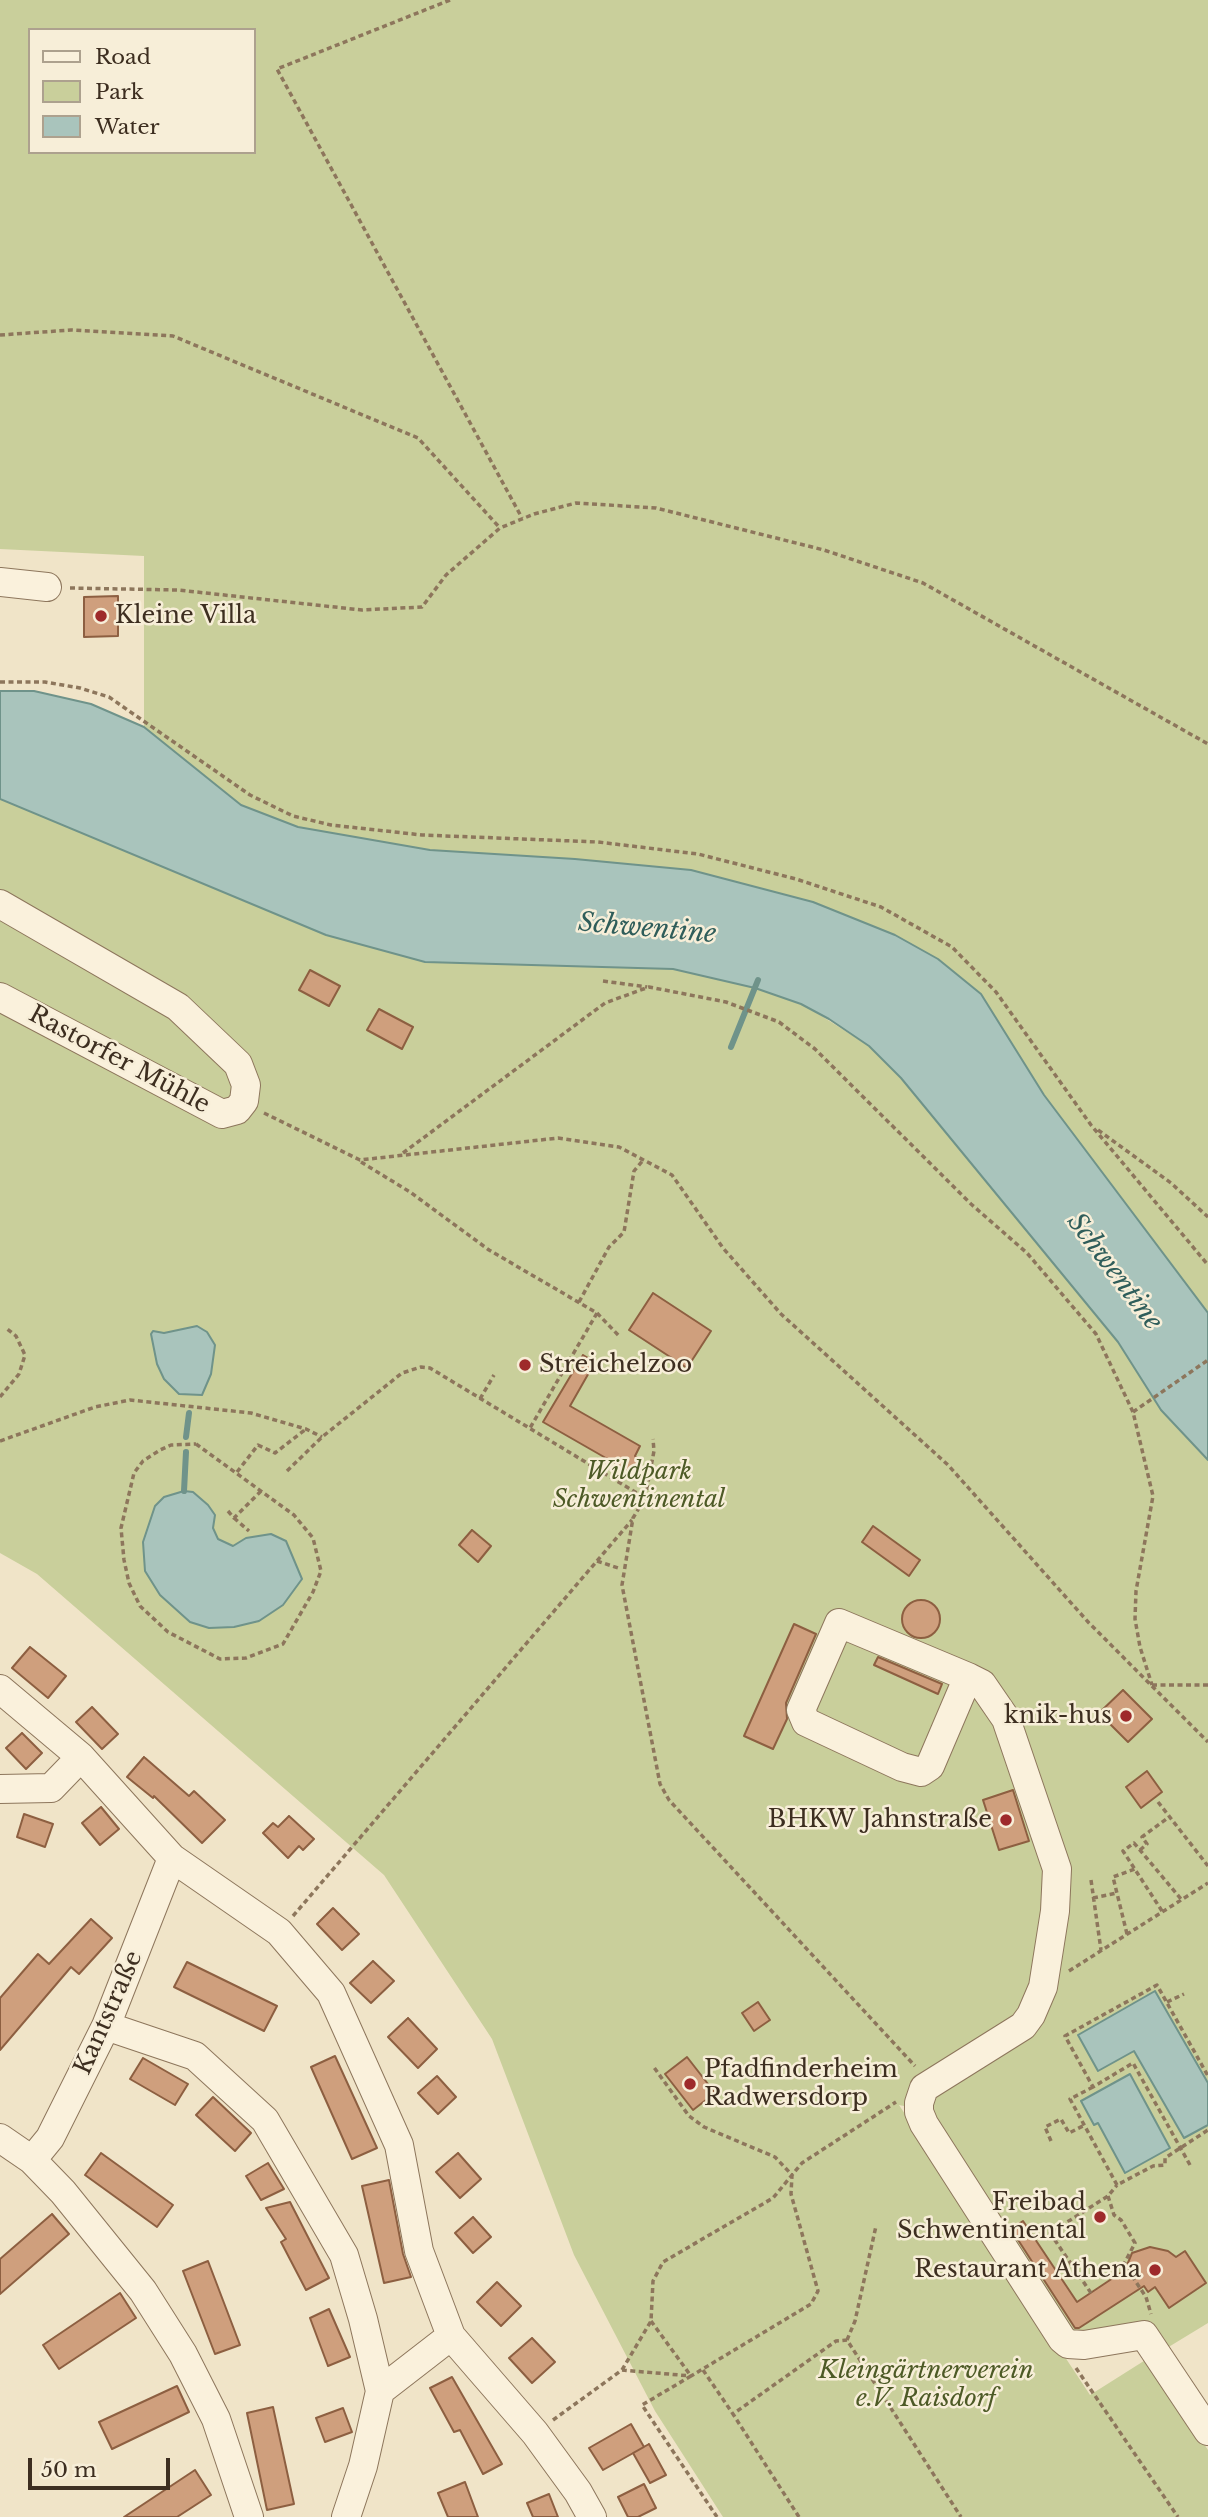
<!DOCTYPE html>
<html>
<head>
<meta charset="utf-8">
<style>
	body { margin:0 }
	#map { position:relative; width:1208px; height:2517px; overflow:hidden; background:#f0e4c8; font-family:"Libre Baskerville",serif }
	canvas { display:block }
	.legend { position:absolute; left:28px; top:28px; width:228px; height:126px; box-sizing:border-box; background:#f7eed8; border:2px solid #ada18e; margin:0; padding:9px 12px; list-style:none; font-size:21px; color:#3d2e20 }
	.legend li { display:flex; align-items:center; gap:14px; height:35px }
	.legend b { width:35px; border:2px solid #ada18e }
	.scale { position:absolute; left:28px; top:2458px; width:142px; height:32px; box-sizing:border-box; border:4px solid #3d2e20; border-top:0; padding-left:9px; font-size:21px; line-height:24px; white-space:nowrap; color:#3d2e20; -webkit-text-stroke:5px #f7eed8; paint-order:stroke }
</style>
</head>
<body>
<div id="map">
<canvas width="1208" height="2517"></canvas>
<ul class="legend">
<li><b style="height:9px;background:#faf1dc"></b>Road</li>
<li><b style="height:19px;background:#c9cf9b"></b>Park</li>
<li><b style="height:19px;background:#a9c4bc"></b>Water</li>
</ul>
<div class="scale">50 m</div>
</div>
<script>
const g = document.querySelector('canvas').getContext('2d');
g.lineJoin = 'round';
function fill(path, color) {
  g.fillStyle = color;
  g.fill(path, 'evenodd');
}
function toPath(rows) {
  const path = new Path2D();
  for (const r of rows) {
    if (r.length === 3) {
      path.moveTo(r[0] + r[2], r[1]);
      path.arc(r[0], r[1], r[2], 0, 2 * Math.PI);
      continue;
    }
    path.moveTo(r[0], r[1]);
    for (let i = 2; i < r.length; i += 2) path.lineTo(r[i], r[i + 1]);
  }
  return path;
}
function strokePath(path, color, width, dash) {
  g.strokeStyle = color;
  g.lineWidth = width;
  g.lineCap = dash ? 'butt' : 'round';
  g.setLineDash(dash || []);
  g.stroke(path);
}
function label(font, color, halo, rows, align = 'center') {
  g.font = font + ' "Libre Baskerville",serif';
  g.lineWidth = 5;
  g.setLineDash([]);
  g.textBaseline = 'middle';
  g.strokeStyle = halo;
  g.fillStyle = color;
  for (const [text, x, y, turn = 0] of rows) {
    g.save();
    g.translate(x, y);
    g.rotate((+turn || 0) * Math.PI / 180);
    g.textAlign = isNaN(turn) ? turn : align;
    if (halo) g.strokeText(text, 0, 0);
    g.fillText(text, 0, 0);
    g.restore();
  }
}
const green = toPath([
	[0,0,1208,0,1208,1313,1044,1095,981,994,895,935,813,902,691,870,575,859,430,850,298,827,241,805,144,727,144,556,0,549],
	[30,30,254,30,254,152,30,152],
	[0,799,326,935,425,962,673,969,747,985,801,1003,869,1046,901,1078,1119,1342,1161,1410,1208,1460,1208,2323,1162,2351,1064,2335,928,2111,899,2105,1090,2395,1147,2359,1208,2450,1208,2517,723,2517,655,2411,574,2255,492,2039,384,1875,37,1574,0,1553]
]);
const water = toPath([
	[0,691,34,691,91,704,144,727,241,805,298,827,430,850,575,859,691,870,813,902,895,935,938,959,981,994,1044,1095,1208,1313,1208,1460,1161,1410,1118,1342,901,1078,869,1046,829,1019,801,1004,755,988,673,969,425,962,326,935,0,799,0,691],
	[197,1326,207,1332,215,1345,211,1374,202,1395,179,1394,164,1379,157,1364,151,1334,153,1331,164,1333,197,1326],
	[184,1491,193,1492,208,1505,215,1515,213,1528,218,1539,233,1546,246,1538,271,1534,286,1541,302,1579,283,1605,259,1621,234,1627,209,1628,190,1622,160,1595,145,1571,143,1542,155,1506,164,1497,184,1491],
	[1155,1991,1208,2083,1208,2125,1184,2138,1134,2051,1098,2071,1078,2035,1155,1991],
	[1130,2074,1170,2148,1125,2173,1098,2123,1094,2125,1081,2101,1130,2074]
]);
const stream = toPath([
	[731,1047,758,980],
	[186,1437,189,1413],
	[184,1491,186,1452]
]);
const building = toPath([
	[118,596,118,636,84,637,84,597,118,596],
	[310,970,340,986,329,1006,299,990,310,970],
	[379,1009,413,1027,402,1049,367,1030,379,1009],
	[653,1293,711,1331,687,1368,629,1330,653,1293],
	[583,1355,595,1362,570,1406,640,1446,635,1456,640,1460,632,1473,543,1422,583,1355],
	[873,1526,920,1560,909,1576,862,1542,873,1526],
	[472,1530,491,1546,478,1562,459,1545,472,1530],
	[921,1619,19],
	[794,1624,816,1634,786,1703,787,1719,773,1749,744,1736,794,1624],
	[30,1647,66,1676,48,1698,12,1668,30,1647],
	[878,1657,942,1684,938,1694,874,1665,878,1657],
	[1123,1690,1152,1719,1128,1742,1099,1713,1123,1690],
	[92,1707,118,1734,102,1749,76,1722,92,1707],
	[22,1733,42,1753,26,1769,6,1748,22,1733],
	[144,1757,189,1796,194,1791,225,1820,202,1843,154,1796,153,1798,127,1777,144,1757],
	[1147,1771,1162,1792,1141,1808,1126,1787,1147,1771],
	[1013,1790,1029,1841,999,1850,983,1800,1013,1790],
	[101,1807,119,1829,100,1845,82,1823,101,1807],
	[24,1814,53,1824,45,1847,17,1837,24,1814],
	[289,1816,314,1839,303,1850,299,1846,288,1858,263,1833,273,1823,278,1827,289,1816],
	[333,1908,359,1934,342,1950,317,1924,333,1908],
	[91,1919,112,1938,79,1974,71,1967,0,2050,0,1998,38,1954,49,1964,91,1919],
	[373,1961,394,1981,371,2003,350,1983,373,1961],
	[187,1962,277,2006,264,2031,174,1987,187,1962],
	[758,2002,770,2020,754,2031,742,2013,758,2002],
	[408,2018,437,2049,418,2068,388,2037,408,2018],
	[335,2056,377,2148,352,2159,311,2067,335,2056],
	[687,2057,715,2093,693,2110,665,2074,687,2057],
	[143,2058,188,2084,175,2105,130,2079,143,2058],
	[437,2076,456,2097,438,2114,418,2093,437,2076],
	[213,2097,251,2133,235,2151,196,2115,213,2097],
	[101,2153,173,2205,157,2227,85,2175,101,2153],
	[458,2153,481,2179,460,2198,436,2172,458,2153],
	[268,2163,284,2189,261,2200,246,2176,268,2163],
	[389,2180,403,2254,411,2277,384,2283,362,2186,389,2180],
	[290,2202,329,2278,306,2290,281,2242,286,2239,266,2208,290,2202],
	[52,2214,69,2234,0,2294,0,2259,52,2214],
	[473,2217,491,2237,473,2253,455,2233,473,2217],
	[1023,2221,1077,2302,1125,2270,1132,2253,1150,2247,1168,2251,1176,2257,1185,2251,1206,2283,1169,2308,1155,2287,1148,2292,1144,2286,1079,2328,1075,2328,1011,2229,1023,2221],
	[208,2261,240,2345,215,2354,183,2271,208,2261],
	[497,2282,521,2306,501,2326,477,2302,497,2282],
	[120,2293,136,2318,59,2369,43,2345,120,2293],
	[329,2309,350,2357,328,2366,310,2318,329,2309],
	[532,2338,555,2362,532,2383,509,2358,532,2338],
	[452,2377,502,2464,483,2474,460,2430,454,2432,430,2388,452,2377],
	[177,2386,189,2412,112,2449,99,2422,177,2386],
	[273,2407,294,2504,267,2510,247,2413,273,2407],
	[343,2408,352,2432,325,2442,316,2418,343,2408],
	[631,2424,644,2447,603,2470,589,2448,631,2424],
	[649,2444,666,2475,650,2483,633,2453,649,2444],
	[195,2470,211,2495,177,2517,124,2517,195,2470],
	[465,2482,478,2517,448,2517,438,2493,465,2482],
	[644,2484,656,2508,638,2517,628,2517,618,2497,644,2484],
	[549,2494,558,2517,533,2517,527,2503,549,2494]
]);
const path = toPath([
	[450,0,277,69,522,518],
	[0,335,71,330,173,336,418,438,500,528],
	[70,588,178,590,362,610,422,607,446,575,500,528,534,514,576,503,656,508,824,550,923,583,1208,744],
	[0,682,45,682,80,688,109,697,250,795,293,816,331,825,422,835,598,842,698,854,796,879,881,907,952,947,996,992,1091,1125,1208,1265],
	[603,981,647,987],
	[264,1113,360,1160,558,1138,619,1147,672,1175,723,1248,781,1314,948,1465,1089,1623,1208,1742],
	[1098,1130,1171,1183,1208,1217],
	[403,1153,605,1003,649,987,726,1002,779,1022,815,1049,971,1204,1027,1253,1096,1334,1133,1412,1153,1496,1136,1591,1135,1619,1140,1647,1152,1685],
	[361,1162,410,1192,489,1250,597,1313,530,1428],
	[579,1302,609,1247,624,1232,634,1171,644,1159],
	[597,1313,620,1337],
	[0,1397,19,1374,25,1355,16,1336,6,1328],
	[480,1399,494,1375],
	[1133,1412,1208,1360],
	[0,1441,95,1407,130,1400,251,1413,306,1429,322,1437],
	[196,1444,294,1515,313,1538,321,1571,313,1592,283,1644,246,1658,220,1659,168,1632,140,1606,129,1583,124,1560,121,1528,134,1473,143,1461,160,1450,171,1445,196,1444],
	[287,1471,322,1437,402,1373,421,1367,430,1368,645,1498,633,1518,622,1585,660,1784,669,1800,915,2066],
	[237,1472,258,1445,275,1453,306,1429],
	[645,1498,654,1451,653,1439],
	[228,1511,234,1518,261,1491],
	[234,1518,249,1531],
	[597,1561,621,1569],
	[1152,1685,1208,1685],
	[1158,1802,1208,1866],
	[1140,1850,1147,1844,1142,1837,1169,1817],
	[1091,1880,1101,1950],
	[1093,1898,1117,1893],
	[1162,1911,1123,1851,1134,1843,1181,1899],
	[293,1916,632,1520],
	[1127,1934,1113,1877,1135,1869],
	[1069,1971,1208,1883],
	[1167,2002,1184,1994],
	[1093,2087,1070,2099,1117,2185,1153,2166,1165,2165,1165,2158,1208,2130],
	[1051,2141,1045,2127,1061,2119,1069,2133,1085,2125],
	[1190,2165,1133,2063,1093,2087,1065,2036,1157,1985,1208,2076],
	[1108,2196,1114,2215,1121,2220,1135,2243,1124,2264,1146,2297,1151,2314],
	[1091,2293,1050,2233,1108,2196,1117,2185],
	[651,2321,691,2376,642,2405,717,2517],
	[847,2340,855,2321,876,2226],
	[1076,2368,1178,2517],
	[622,2370,651,2321,653,2281,663,2262,773,2198,802,2163,896,2102],
	[703,2370,733,2414],
	[553,2420,622,2370,691,2376,811,2304,818,2291,791,2194,792,2175,775,2157,704,2127,689,2116,653,2066],
	[799,2517,733,2414,836,2341,847,2340,961,2517]
]);
const minor = toPath([
	[0,582,47,587],
	[0,904,178,1007,238,1064,246,1085,244,1101,237,1110,222,1114,0,997],
	[968,1677,930,1766,921,1772,902,1767,806,1722,801,1710,839,1623,968,1677,982,1684,1006,1719,1057,1869,1055,1911,1043,1987,1031,2015,1023,2026,924,2088,919,2103,919,2112,924,2124,1062,2339,1068,2344,1084,2345,1144,2335,1208,2431],
	[0,1689,81,1757,172,1858,279,1932,331,1993,399,2145,419,2251,451,2336,535,2433,578,2492,592,2517],
	[0,1789,51,1788,81,1757],
	[106,2026,195,2056,265,2120,344,2255,363,2319,380,2391],
	[0,2138,32,2160,63,2192,143,2291,183,2354,216,2419,249,2517],
	[32,2160,50,2138,106,2026,172,1858],
	[346,2517,363,2466,380,2391,451,2336]
]);
const markers = [
	[101,616,7,"#9e2a2b"],
	[525,1365,7,"#9e2a2b"],
	[1126,1716,7,"#9e2a2b"],
	[1006,1820,7,"#9e2a2b"],
	[690,2084,7,"#9e2a2b"],
	[1100,2217,7,"#9e2a2b"],
	[1155,2270,7,"#9e2a2b"]
];
const poiNames = [
	["Kleine Villa",115,616,"left"],
	["Streichelzoo",539,1365,"left"],
	["knik-hus",1112,1716],
	["BHKW Jahnstraße",992,1820],
	["Pfadfinderheim",704,2070,"left"],
	["Radwersdorp",704,2098,"left"],
	["Freibad",1086,2203],
	["Schwentinental",1086,2231],
	["Restaurant Athena",1141,2270]
];
const streetNames = [
	["Rastorfer Mühle",119,1060,28],
	["Kantstraße",109,2013,-66]
];
const parkNames = [
	["Wildpark",639,1472],
	["Schwentinental",639,1500],
	["Kleingärtnerverein",926,2371],
	["e.V. Raisdorf",926,2399]
];
const waterNames = [
	["Schwentine",647,929,5],
	["Schwentine",1114,1272,53]
];
fill(green, '#c9cf9b');
fill(water, '#a9c4bc');
strokePath(water, '#6f938a', 2);
strokePath(stream, '#6f938a', 6);
fill(building, '#cf9f7d');
strokePath(building, '#8d5f41', 2);
strokePath(minor, '#8d765c', 30);
strokePath(path, '#8d765c', 3.5, [5, 3.5]);
strokePath(minor, '#faf1dc', 28);
for (const [x, y, r, color] of markers) {
  const dot = new Path2D();
  dot.arc(x, y, r, 0, 2 * Math.PI);
  g.fillStyle = color;
  g.fill(dot);
  strokePath(dot, '#f7eed8', 2.5);
}
label('24px', '#3d2e20', '#f7eed8', poiNames, 'right');
label('24px', '#3d2e20', '#f7eed8', streetNames);
label('italic 24px', '#4d5a26', '#f7eed8', parkNames);
label('italic 26px', '#2f5d5a', '#f7eed8', waterNames);
</script>
</body>
</html>
